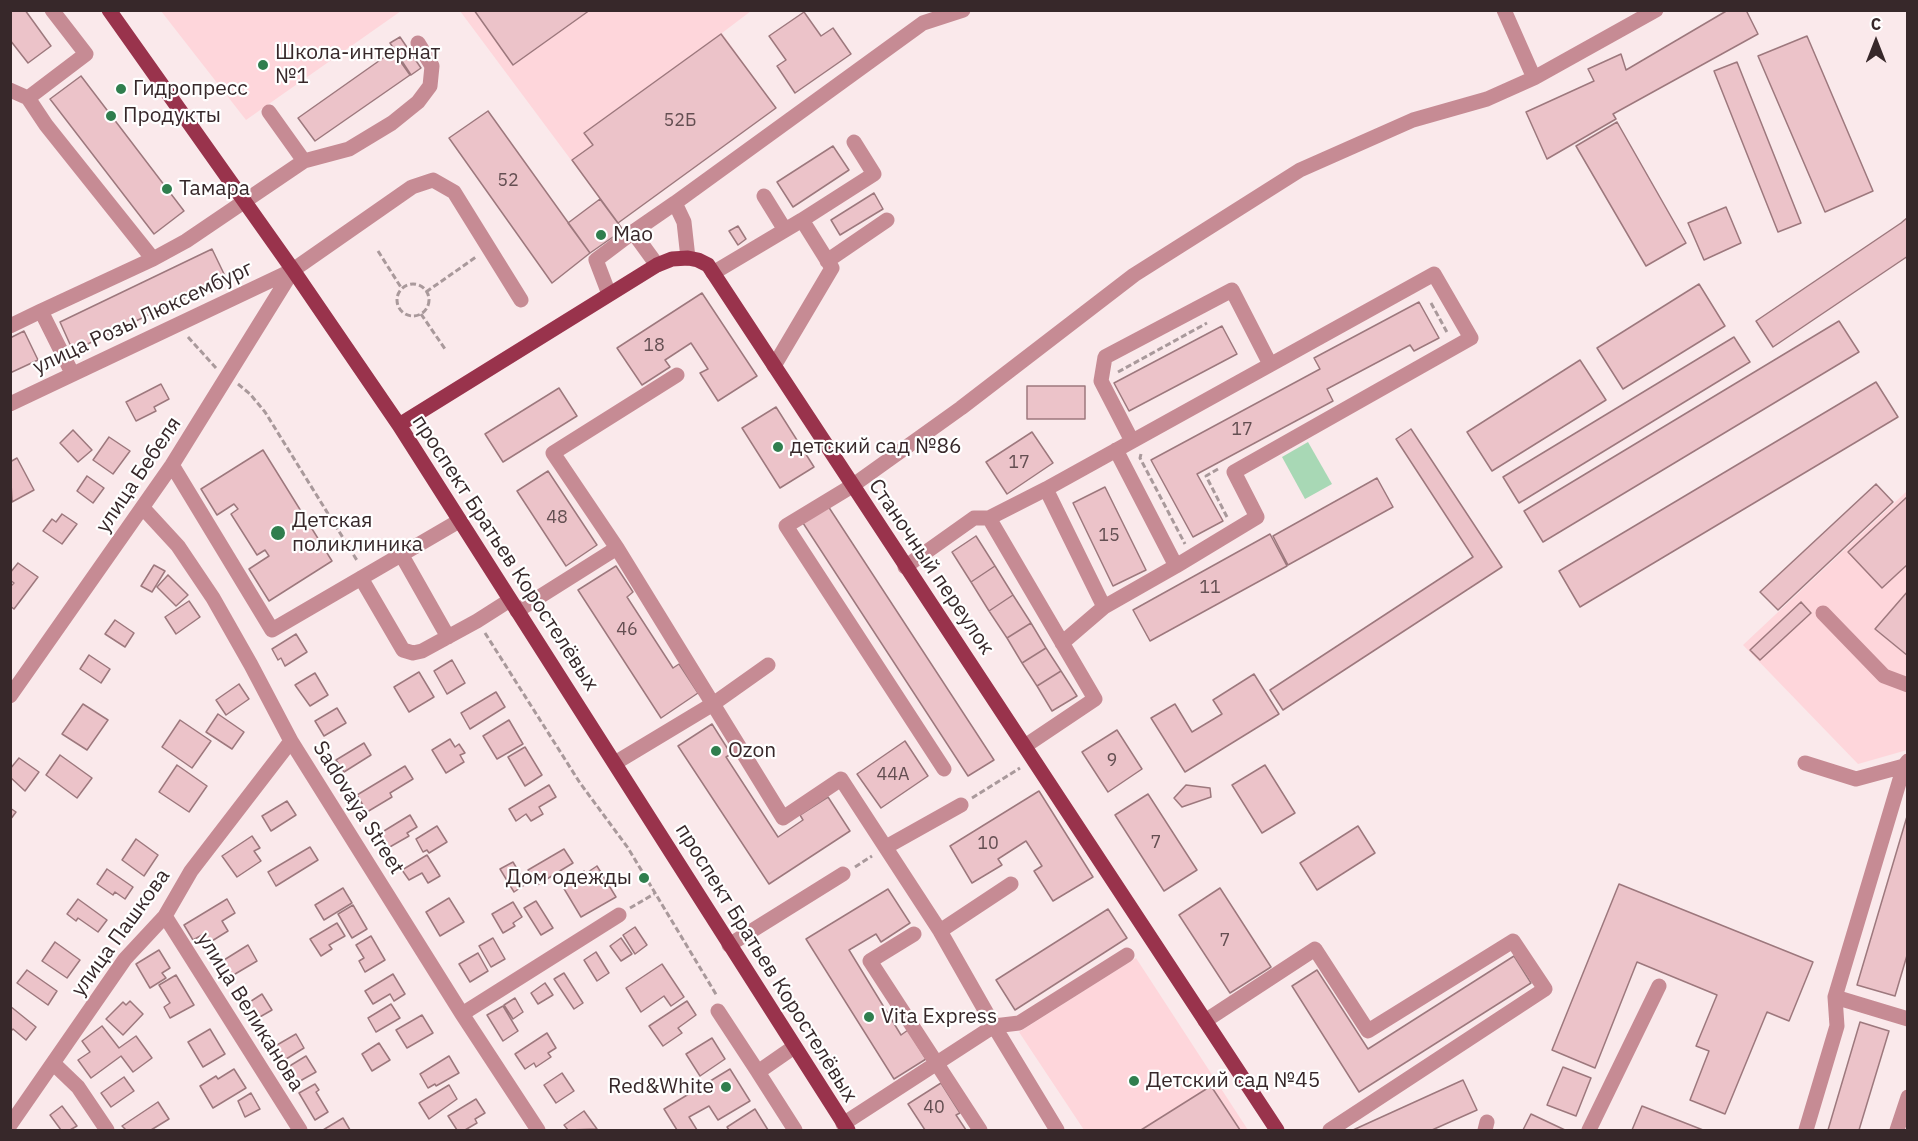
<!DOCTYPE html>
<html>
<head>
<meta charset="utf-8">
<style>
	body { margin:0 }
	#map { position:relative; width:1918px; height:1141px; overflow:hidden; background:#fae9eb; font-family:"IBM Plex Sans",sans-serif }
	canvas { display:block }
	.frame { position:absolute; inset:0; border:12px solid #37282a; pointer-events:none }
	.north { position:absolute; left:1846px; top:12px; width:60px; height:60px; -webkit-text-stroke:4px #fff; paint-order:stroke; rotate:0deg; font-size:16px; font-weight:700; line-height:24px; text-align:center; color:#37282a }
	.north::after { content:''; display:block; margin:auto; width:21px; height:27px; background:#37282a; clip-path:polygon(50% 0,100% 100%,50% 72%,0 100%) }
</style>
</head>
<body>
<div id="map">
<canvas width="1918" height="1141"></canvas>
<div class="frame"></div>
<div class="north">С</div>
</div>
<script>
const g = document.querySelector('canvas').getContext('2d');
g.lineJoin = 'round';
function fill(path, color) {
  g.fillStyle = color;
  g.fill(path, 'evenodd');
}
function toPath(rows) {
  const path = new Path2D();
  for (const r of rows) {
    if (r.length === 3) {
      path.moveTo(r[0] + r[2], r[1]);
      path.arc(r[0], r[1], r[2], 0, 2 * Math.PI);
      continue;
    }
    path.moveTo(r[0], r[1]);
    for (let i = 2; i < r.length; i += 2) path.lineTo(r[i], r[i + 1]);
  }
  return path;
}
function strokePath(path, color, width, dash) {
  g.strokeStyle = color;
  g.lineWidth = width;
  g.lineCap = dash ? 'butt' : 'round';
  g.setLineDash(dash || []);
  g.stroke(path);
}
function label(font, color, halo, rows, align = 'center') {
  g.font = font + ' "IBM Plex Sans",sans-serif';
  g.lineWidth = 4.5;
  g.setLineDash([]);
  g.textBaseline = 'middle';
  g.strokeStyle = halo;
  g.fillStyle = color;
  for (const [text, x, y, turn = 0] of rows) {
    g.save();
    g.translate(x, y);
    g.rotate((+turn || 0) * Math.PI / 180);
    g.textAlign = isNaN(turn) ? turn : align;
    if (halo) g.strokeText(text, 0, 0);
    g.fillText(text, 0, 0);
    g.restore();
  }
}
const built = toPath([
	[161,11,401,11,246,120],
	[460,11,751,11,722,33,776,108,618,223],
	[1907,491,1907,750,1858,764,1743,645],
	[1136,958,1248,1130,1084,1130,1019,1032]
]);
const green = toPath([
	[1308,442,1332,484,1305,499,1282,457]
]);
const building = toPath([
	[10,10,25,10,51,46,28,63,10,40,10,10],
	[474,10,590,10,513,65,474,10],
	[1728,10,1746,10,1758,34,1613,114,1616,119,1547,159,1526,112,1594,81,1588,69,1621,54,1626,70,1728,10],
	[804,12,821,36,833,28,851,54,795,93,777,66,786,60,769,36,804,12],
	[721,34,776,108,618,223,572,160,593,145,584,133,721,34],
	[1807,36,1873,191,1825,212,1758,56,1807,36],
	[400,37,421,68,411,75,390,43,400,37],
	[393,51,410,75,315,141,298,118,393,51],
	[1737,62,1801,223,1778,232,1714,71,1737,62],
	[81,76,184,211,154,234,50,99,81,76],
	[488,111,590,253,552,283,449,138,488,111],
	[1617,122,1686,243,1646,266,1576,146,1617,122],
	[833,146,849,170,793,207,777,182,833,146],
	[874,193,883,209,840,235,831,220,874,193],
	[600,199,623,230,590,253,568,223,600,199],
	[1726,207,1741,243,1704,260,1688,223,1726,207],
	[1908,217,1908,256,1773,347,1756,321,1901,223,1908,217],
	[738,226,746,239,738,245,729,231,738,226],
	[212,249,226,278,73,351,60,322,212,249],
	[1699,284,1725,326,1623,389,1597,348,1699,284],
	[702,293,757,376,718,401,700,373,708,369,691,343,665,360,670,367,642,385,617,348,702,293],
	[1419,302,1439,338,1414,351,1410,345,1327,389,1333,401,1197,474,1223,521,1193,537,1151,460,1320,369,1314,358,1419,302],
	[1839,321,1859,352,1543,542,1524,511,1839,321],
	[1222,326,1237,354,1129,411,1114,383,1222,326],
	[24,331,38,360,10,373,10,338,24,331],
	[1734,337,1750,362,1519,503,1503,477,1734,337],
	[1580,360,1606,400,1492,471,1467,432,1580,360],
	[1876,382,1898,417,1580,607,1559,571,1876,382],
	[161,384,169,399,154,407,156,411,136,421,126,402,161,384],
	[1027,386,1085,386,1085,419,1027,419,1027,386],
	[559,388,577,416,503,462,485,434,559,388],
	[776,407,814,467,780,488,742,428,776,407],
	[1411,429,1502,567,1283,710,1270,690,1473,557,1396,439,1411,429],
	[73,430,92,450,78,462,60,443,73,430],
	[1032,432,1053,463,1007,494,986,462,1032,432],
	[109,437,130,451,113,474,93,460,109,437],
	[263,450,332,561,269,601,249,569,269,556,265,550,257,555,231,514,238,509,234,504,217,515,201,489,263,450],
	[17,458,34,490,12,502,10,462,17,458],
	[548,471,597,545,566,566,517,491,548,471],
	[87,476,104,488,93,503,77,491,87,476],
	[1377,478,1393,507,1288,565,1273,536,1377,478],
	[1876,484,1893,502,1778,610,1760,592,1876,484],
	[1105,487,1146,570,1113,586,1073,503,1105,487],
	[1908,496,1908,564,1882,588,1848,552,1908,496],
	[828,506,994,760,968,776,803,523,828,506],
	[62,514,77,524,62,544,43,531,52,519,56,522,62,514],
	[1270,534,1287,566,1150,641,1133,610,1270,534],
	[976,536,995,566,971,582,952,552,976,536],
	[18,563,38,577,14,609,10,606,10,587,14,583,10,580,10,573,18,563],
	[154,565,165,571,152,592,141,586,154,565],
	[616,566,633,592,627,597,673,668,679,664,698,693,661,718,578,590,616,566],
	[995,566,1013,595,989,611,971,582,995,566],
	[168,575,188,595,176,606,157,587,168,575],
	[1908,591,1908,656,1875,629,1908,591],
	[1013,595,1031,623,1007,638,989,611,1013,595],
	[189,601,200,617,176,634,165,617,189,601],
	[1801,602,1811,613,1760,660,1750,650,1801,602],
	[115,620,134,633,125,647,105,634,115,620],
	[1031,623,1046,648,1022,663,1007,638,1031,623],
	[296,634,307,652,285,666,281,658,278,660,272,649,296,634],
	[1046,648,1061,671,1037,686,1022,663,1046,648],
	[89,655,110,669,101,683,80,669,89,655],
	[452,660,465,683,447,694,434,671,452,660],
	[1061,671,1077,696,1052,711,1037,686,1061,671],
	[419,672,434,697,409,712,394,687,419,672],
	[315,673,328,695,310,706,295,685,315,673],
	[1254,674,1279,714,1185,772,1151,718,1175,704,1192,732,1222,714,1213,700,1254,674],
	[239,684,249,699,226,715,216,700,239,684],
	[496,692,505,707,470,729,461,713,496,692],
	[83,704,108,720,87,750,62,734,83,704],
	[337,708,346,723,324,736,315,721,337,708],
	[218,714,244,732,232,749,206,732,218,714],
	[180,720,211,741,192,768,162,747,180,720],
	[509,720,523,744,497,759,483,736,509,720],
	[712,724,731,754,726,757,778,837,803,820,800,815,828,797,850,831,769,884,678,746,712,724],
	[1117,730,1142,769,1108,792,1082,752,1117,730],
	[450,739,455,747,459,744,465,753,460,755,464,762,446,773,432,750,450,739],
	[905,741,928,776,881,808,857,774,905,741],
	[364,743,371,755,344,772,336,760,364,743],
	[525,747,542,775,525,786,508,757,525,747],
	[60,755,92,778,77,798,46,775,60,755],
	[19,758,39,772,25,791,10,777,10,769,19,758],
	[177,765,207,786,189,812,159,792,177,765],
	[1265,765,1295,813,1262,833,1232,785,1265,765],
	[405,766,413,779,390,793,392,797,367,812,357,795,405,766],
	[549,785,556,797,539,807,543,814,531,821,526,814,516,821,509,809,549,785],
	[1186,785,1210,788,1211,797,1182,807,1174,798,1186,785],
	[1039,791,1093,877,1053,901,1034,871,1042,866,1026,841,998,859,1002,865,972,883,950,846,1039,791],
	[1148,794,1197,870,1164,891,1115,815,1148,794],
	[287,801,296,815,271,831,262,816,287,801],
	[10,808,16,812,10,820,10,808],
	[1908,813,1908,952,1895,996,1857,985,1908,813],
	[410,815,417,827,407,833,409,836,388,848,379,834,410,815],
	[437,826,447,842,429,853,427,850,423,852,416,839,437,826],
	[1358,826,1375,853,1317,890,1300,863,1358,826],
	[252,836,260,848,254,851,261,861,237,877,222,856,252,836],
	[136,839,158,855,144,876,122,860,136,839],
	[310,847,318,860,276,886,268,872,310,847],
	[564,849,573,863,537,885,528,870,564,849],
	[427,855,440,876,428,883,422,873,409,880,402,870,427,855],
	[513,862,526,884,514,892,500,869,513,862],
	[597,866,616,897,581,917,563,887,584,871,585,874,597,866],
	[107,869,133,887,125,899,115,892,113,895,97,884,107,869],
	[1619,884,1813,962,1789,1021,1767,1012,1725,1114,1690,1100,1709,1051,1696,1046,1717,995,1637,962,1595,1068,1552,1050,1619,884],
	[343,888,352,903,324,920,315,905,343,888],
	[1220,888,1271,967,1230,993,1179,915,1220,888],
	[888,889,910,923,881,942,876,934,849,950,901,1035,908,1030,926,1059,894,1079,806,939,888,889],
	[449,898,464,922,440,936,426,912,449,898],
	[78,899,107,920,98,932,78,918,76,921,67,914,78,899],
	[227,899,235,913,222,921,228,931,207,944,202,935,193,940,184,925,227,899],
	[536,901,553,928,541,935,524,908,536,901],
	[513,902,522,917,513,923,515,926,503,933,492,914,513,902],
	[353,905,367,929,352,938,338,914,353,905],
	[1108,909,1127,938,1015,1010,996,980,1108,909],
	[337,923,345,936,329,945,332,949,321,956,310,939,337,923],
	[635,927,647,945,635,954,623,935,635,927],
	[371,936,385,960,365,972,359,961,364,958,356,945,371,936],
	[493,938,505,959,491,967,479,946,493,938],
	[621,938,632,954,621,961,610,946,621,938],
	[55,942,80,960,67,978,42,961,55,942],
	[248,945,257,961,225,980,216,965,248,945],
	[159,950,170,968,162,973,166,978,150,988,136,964,159,950],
	[596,952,609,973,597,981,584,960,596,952],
	[478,953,488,971,470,982,459,964,478,953],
	[1514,956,1531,983,1359,1092,1292,986,1317,970,1368,1049,1514,956],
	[662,964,684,997,671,1006,664,996,641,1012,626,988,662,964],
	[27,970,57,991,48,1005,17,983,27,970],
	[564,973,583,1003,574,1009,554,979,564,973],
	[393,974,405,994,394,1001,390,994,373,1004,365,991,393,974],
	[176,975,194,1005,170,1018,164,1007,170,1003,159,985,176,975],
	[545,983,553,995,538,1004,531,993,545,983],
	[262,994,272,1010,251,1022,242,1007,262,994],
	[515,998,523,1012,513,1019,504,1005,515,998],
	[130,1001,143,1014,123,1035,106,1019,123,1002,126,1005,130,1001],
	[687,1001,696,1015,678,1028,682,1033,663,1046,649,1026,687,1001],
	[391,1004,400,1018,376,1032,368,1018,391,1004],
	[10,1006,36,1027,26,1040,13,1029,10,1032,10,1006],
	[503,1006,518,1031,503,1041,487,1015,503,1006],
	[422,1015,433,1033,407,1048,396,1030,422,1015],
	[1860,1022,1889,1031,1859,1130,1828,1130,1860,1022],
	[102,1026,119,1048,136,1036,152,1058,133,1072,121,1056,91,1078,78,1060,90,1052,82,1041,102,1026],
	[210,1029,225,1054,203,1067,188,1042,210,1029],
	[547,1033,556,1048,548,1053,551,1057,536,1067,534,1063,525,1069,515,1054,547,1033],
	[296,1034,304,1048,278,1064,270,1049,296,1034],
	[712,1038,725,1059,700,1076,686,1054,712,1038],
	[379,1043,390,1060,372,1071,362,1054,379,1043],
	[306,1056,316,1072,300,1081,299,1079,291,1083,283,1070,306,1056],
	[449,1056,459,1073,436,1086,435,1084,428,1088,420,1074,449,1056],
	[1563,1067,1591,1078,1576,1116,1547,1105,1563,1067],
	[234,1069,246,1088,213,1108,200,1086,216,1076,218,1079,234,1069],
	[730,1069,750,1101,718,1120,709,1106,689,1117,697,1130,677,1130,664,1109,730,1069],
	[562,1073,574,1091,556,1103,544,1085,562,1073],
	[124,1077,134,1091,111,1107,101,1093,124,1077],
	[1463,1080,1477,1110,1432,1130,1353,1130,1463,1080],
	[941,1083,960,1113,956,1115,966,1130,925,1130,908,1104,941,1083],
	[315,1084,319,1090,316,1092,328,1112,315,1120,299,1093,315,1084],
	[449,1085,457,1099,429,1119,419,1103,449,1085],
	[1211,1086,1240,1130,1141,1130,1211,1086],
	[251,1093,260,1109,245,1117,238,1101,251,1093],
	[476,1099,485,1113,475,1119,477,1123,465,1130,457,1130,448,1116,476,1099],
	[158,1102,169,1119,151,1130,126,1130,122,1126,158,1102],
	[62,1106,77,1126,70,1130,61,1130,50,1115,62,1106],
	[1642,1106,1703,1130,1632,1130,1642,1106],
	[755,1109,768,1130,729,1130,727,1127,755,1109],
	[584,1111,597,1129,568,1130,564,1125,584,1111],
	[1531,1114,1565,1130,1523,1130,1531,1114],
	[343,1118,350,1130,323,1130,343,1118]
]);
const path = toPath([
	[378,251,402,289],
	[413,300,16],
	[426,292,476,257],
	[1431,303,1448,334],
	[421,314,445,349],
	[188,337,216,368],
	[1118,372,1207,323],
	[238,384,250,394,265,412,358,562],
	[1141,454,1140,458,1185,544],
	[1218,469,1206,476,1227,517],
	[485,633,580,783,628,848,717,996],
	[972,798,1020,768],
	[855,867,872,856],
	[630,908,654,894]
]);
const minor = toPath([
	[1534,78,1656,10],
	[10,90,28,98,86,54,52,10],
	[28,98,46,125,153,259],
	[269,112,304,161],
	[764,196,785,230],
	[802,220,874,174,854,142],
	[633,232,675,203],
	[688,258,684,222,675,203,923,23,963,10],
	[827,261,887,220],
	[713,273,802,220,832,268,774,366],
	[609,294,596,260,633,232,657,265],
	[10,326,41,311],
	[72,373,41,311,153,259,186,241,304,161,349,149,392,123,418,102,430,86,432,66,418,43],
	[677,375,553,453,617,548,783,818,841,779,940,931,994,1026,843,1124],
	[10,404,293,270,412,187,433,180,454,192,521,300],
	[1132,441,1101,381,1105,357,1232,290,1270,364],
	[172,465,272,630,459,521],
	[1046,489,1104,607],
	[143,508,178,546,213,598,251,665,291,741,462,1014,538,1130],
	[989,518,1095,699,1025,746],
	[401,554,448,637],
	[905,567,974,518,989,518,1046,489,1434,274,1471,338,1234,472,1257,517,1176,566],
	[361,578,403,650,413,653,422,651,477,621,510,600],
	[517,611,617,548],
	[1823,613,1884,676,1908,685],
	[1062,643,1104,607,1176,566,1116,450],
	[10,696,172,465,293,270],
	[1908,761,1904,766,1835,997,1908,1019],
	[615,763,713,704,768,665],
	[1805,763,1856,779,1904,766],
	[944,769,786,526,852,486,961,408,1134,275,1300,170,1413,120,1487,99,1534,78,1504,10],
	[886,847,961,805],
	[165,916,300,1130],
	[940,931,1011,884],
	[914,934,870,961,980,1130],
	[729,945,843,874],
	[718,1011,758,1072,794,1047],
	[462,1014,619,915],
	[1205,1021,1315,949,1368,1031,1513,941,1545,989,1330,1130],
	[53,1063,78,1087,107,1130],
	[758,1072,795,1130],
	[10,1125,125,959,165,916,191,871,291,741],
	[1057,1130,994,1026,1019,1023,1127,955],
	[1485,1130,1487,1122],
	[1589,1130,1659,986],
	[1806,1130,1837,1026,1835,997],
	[1897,1130,1908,1097]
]);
const major = toPath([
	[109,10,293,270,399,425,848,1130],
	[399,425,657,265,672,259,688,258,698,260,708,265,1277,1130]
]);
const markers = [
	[263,65,6,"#307e4e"],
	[121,89,6,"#307e4e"],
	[111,116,6,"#307e4e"],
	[167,189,6,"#307e4e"],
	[601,235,6,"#307e4e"],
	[778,447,6,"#307e4e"],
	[278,533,8,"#307e4e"],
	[716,751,6,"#307e4e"],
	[644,878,6,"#307e4e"],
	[869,1017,6,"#307e4e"],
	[1134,1081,6,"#307e4e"],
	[726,1087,6,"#307e4e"]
];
const numberNames = [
	["52Б",680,121],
	["52",508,181],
	["18",654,346],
	["17",1242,430],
	["17",1019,463],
	["48",557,518],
	["15",1109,536],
	["11",1210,588],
	["46",627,630],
	["9",1112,761],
	["44А",893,775],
	["7",1156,843],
	["10",988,844],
	["7",1225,941],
	["40",934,1108]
];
const poiNames = [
	["Школа-интернат",275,53],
	["№1",275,77],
	["Гидропресс",133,89],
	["Продукты",123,116],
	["Тамара",179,189],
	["Мао",613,235],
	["детский сад №86",790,447],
	["Детская",292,521],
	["поликлиника",292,545],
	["Ozon",728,751],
	["Дом одежды",632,878,"right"],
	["Vita Express",881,1017],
	["Детский сад №45",1146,1081],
	["Red&White",714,1087,"right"]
];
const streetNames = [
	["улица Розы Люксембург",143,318,-25],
	["улица Бебеля",139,475,-56],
	["проспект Братьев Коростелёвых",505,553,57],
	["Станочный переулок",931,567,56],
	["Sadovaya Street",358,808,58],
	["улица Пашкова",121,933,-54],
	["проспект Братьев Коростелёвых",766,963,58],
	["улица Великанова",250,1012,58]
];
fill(built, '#fed6db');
fill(green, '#a8d8b5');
fill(building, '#ecc3c9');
strokePath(building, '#9d787d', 1.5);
strokePath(path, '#a9999b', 3, [6, 3]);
strokePath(minor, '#c68b94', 15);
strokePath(major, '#99334c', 15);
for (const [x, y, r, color] of markers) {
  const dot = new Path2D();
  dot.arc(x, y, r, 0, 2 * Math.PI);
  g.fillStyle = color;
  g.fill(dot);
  strokePath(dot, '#fff', 2);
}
label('18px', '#644f52', null, numberNames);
label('21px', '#37282a', '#fff', poiNames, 'left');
label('21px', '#37282a', '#fff', streetNames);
</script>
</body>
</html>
